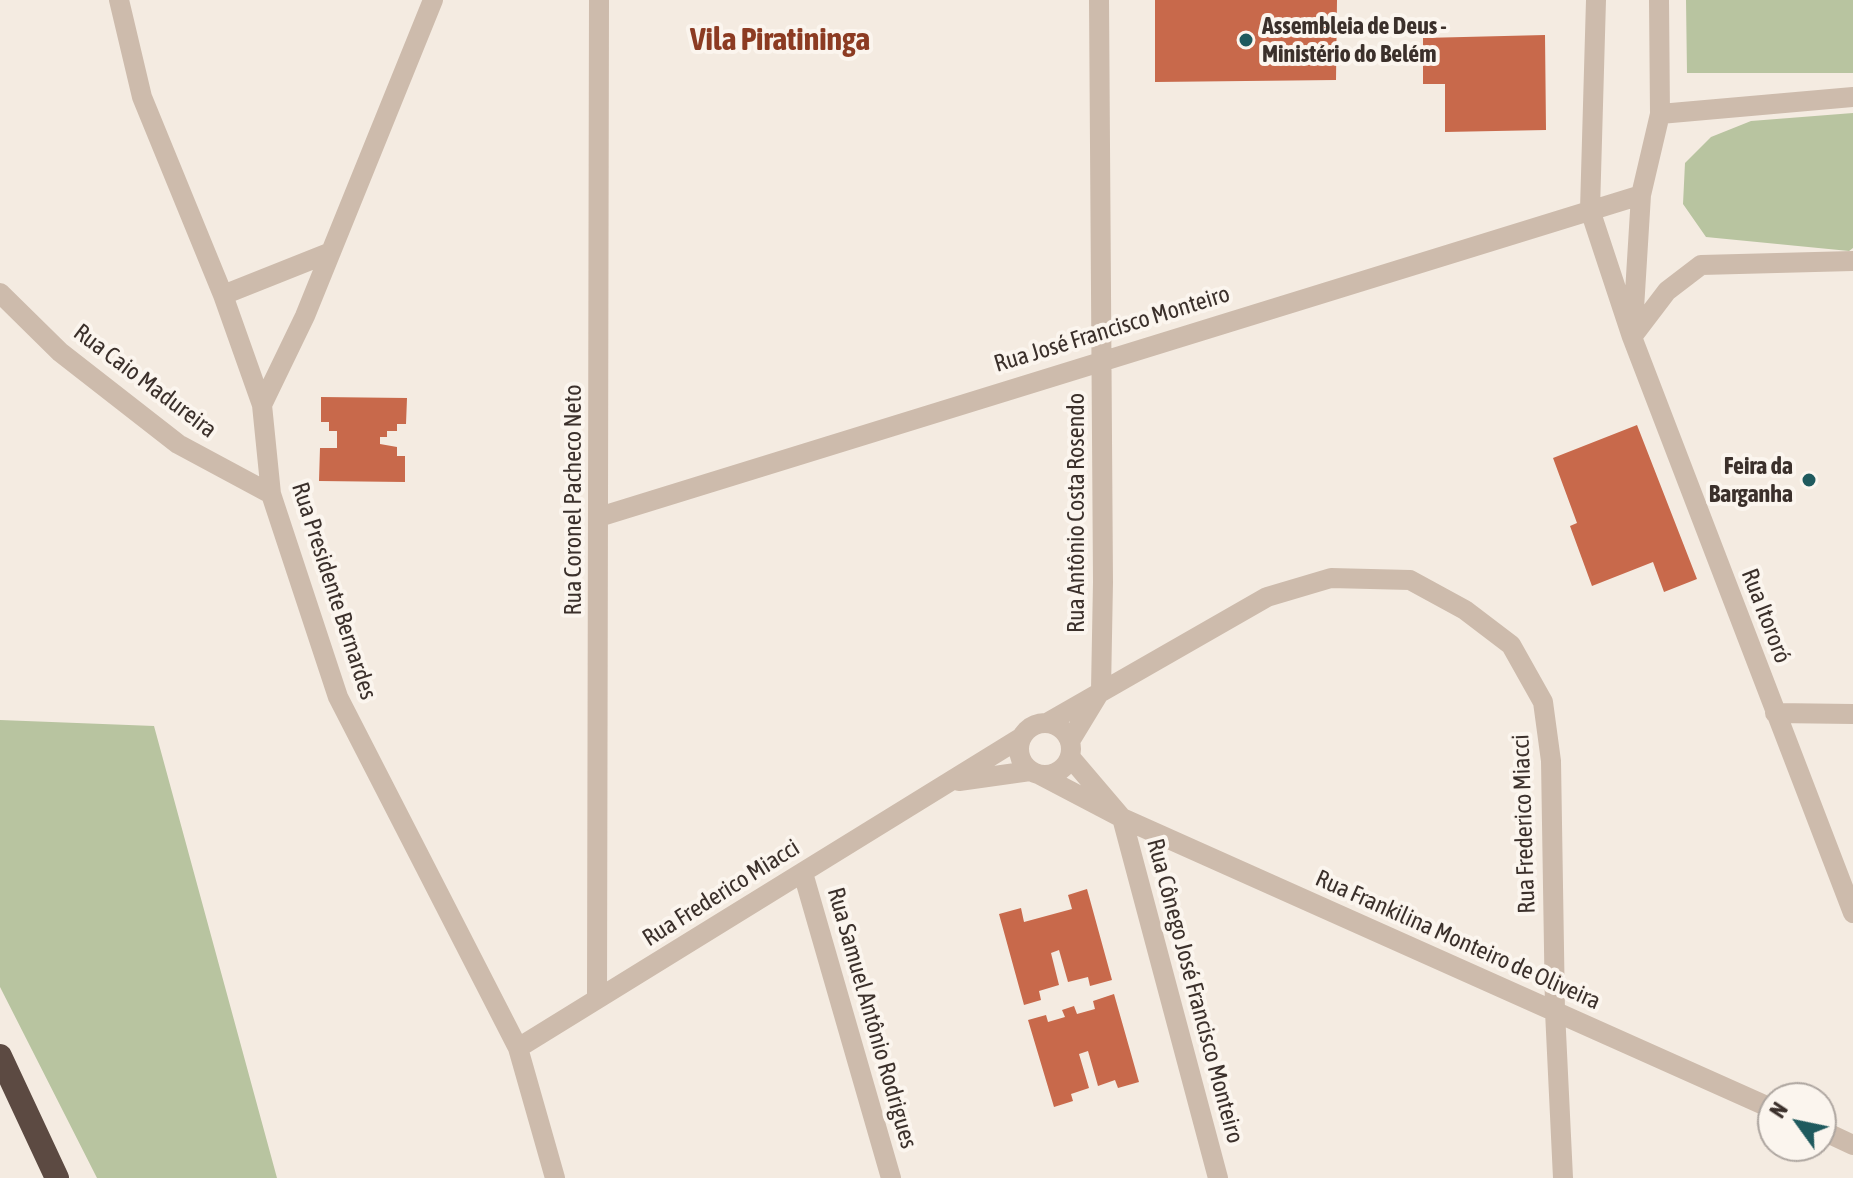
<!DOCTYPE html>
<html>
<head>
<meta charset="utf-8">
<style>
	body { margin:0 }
	#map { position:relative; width:1853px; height:1178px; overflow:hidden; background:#f4ebe1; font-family:"Asap Condensed",sans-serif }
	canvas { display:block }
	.north { position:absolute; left:1757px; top:1082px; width:80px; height:80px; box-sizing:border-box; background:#fbf5ee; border:2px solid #aea6a0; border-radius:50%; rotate:303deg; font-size:22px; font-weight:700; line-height:32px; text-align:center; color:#3b302b }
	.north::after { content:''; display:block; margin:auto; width:28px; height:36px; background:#1f5a5e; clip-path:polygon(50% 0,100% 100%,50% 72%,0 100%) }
</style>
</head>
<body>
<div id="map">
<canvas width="1853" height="1178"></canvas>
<div class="north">N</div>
</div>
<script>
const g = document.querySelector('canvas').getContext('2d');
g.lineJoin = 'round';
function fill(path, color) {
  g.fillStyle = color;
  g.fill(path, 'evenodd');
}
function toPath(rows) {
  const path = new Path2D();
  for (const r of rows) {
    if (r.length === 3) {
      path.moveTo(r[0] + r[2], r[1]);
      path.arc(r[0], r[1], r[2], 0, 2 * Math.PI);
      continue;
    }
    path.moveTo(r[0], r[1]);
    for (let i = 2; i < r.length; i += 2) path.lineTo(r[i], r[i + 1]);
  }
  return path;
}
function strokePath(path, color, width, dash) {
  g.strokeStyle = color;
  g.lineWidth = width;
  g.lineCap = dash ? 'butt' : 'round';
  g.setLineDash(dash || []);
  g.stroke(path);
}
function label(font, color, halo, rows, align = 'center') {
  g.font = font + ' "Asap Condensed",sans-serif';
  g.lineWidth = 8;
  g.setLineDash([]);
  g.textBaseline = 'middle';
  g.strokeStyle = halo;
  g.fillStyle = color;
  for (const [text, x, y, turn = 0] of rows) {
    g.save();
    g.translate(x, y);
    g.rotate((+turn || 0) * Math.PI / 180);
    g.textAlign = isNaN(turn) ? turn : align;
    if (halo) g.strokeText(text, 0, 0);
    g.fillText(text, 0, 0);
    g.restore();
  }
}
const green = toPath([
	[1686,0,1853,0,1853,73,1687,73],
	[1853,113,1853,248,1849,251,1706,237,1683,204,1685,163,1711,137,1751,121],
	[0,720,154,726,277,1178,97,1178,0,987]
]);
const building = toPath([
	[1155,0,1337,0,1336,80,1155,82],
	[1545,35,1546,130,1445,132,1445,84,1423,84,1423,38],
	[321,397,407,398,406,424,397,424,397,431,387,431,387,437,380,437,380,444,397,447,397,456,405,456,405,482,319,481,320,448,337,448,337,431,329,431,329,422,321,422],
	[1637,425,1697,579,1664,592,1653,562,1592,586,1570,526,1577,523,1553,458],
	[1087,889,1112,980,1090,986,1088,977,1068,982,1059,950,1051,953,1059,985,1039,991,1041,1000,1024,1005,999,914,1021,908,1024,922,1072,909,1068,895],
	[1114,994,1139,1082,1118,1088,1115,1080,1098,1086,1088,1051,1079,1054,1089,1088,1071,1094,1073,1101,1054,1107,1028,1020,1046,1015,1048,1022,1065,1017,1062,1010,1074,1006,1077,1014,1095,1009,1093,1001]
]);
const minor = toPath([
	[119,0,142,97,223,295,262,405,271,494,338,697,518,1048,555,1178],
	[1596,0,1590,210,1632,337,1853,913],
	[1660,114,1853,97],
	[0,293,60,352,178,444,271,494],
	[223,295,331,252],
	[1633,325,1641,195,1660,114,1659,0],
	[1632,337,1667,291,1701,265,1853,261],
	[262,405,305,316,433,0],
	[599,517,1641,195],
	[1775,713,1853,714],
	[1045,749,26],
	[1047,723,1267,597,1331,578,1410,580,1465,610,1511,645,1543,702,1551,761,1555,1011,1563,1178],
	[1070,741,1101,690,1103,582,1099,0],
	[1070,757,1122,818,1218,1178],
	[1040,775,1122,818,1773,1109],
	[959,781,1030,771],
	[803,873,891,1178],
	[597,999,599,0],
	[518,1048,1022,737],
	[1821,1130,1853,1145]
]);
const highway = toPath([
	[0,1056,57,1178]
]);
const markers = [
	[1246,40,8,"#1f5a5e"],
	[1809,480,8,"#1f5a5e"]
];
const poiNames = [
	["Assembleia de Deus -",1262,26],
	["Ministério do Belém",1262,54],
	["Feira da",1793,466,"right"],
	["Barganha",1793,494,"right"]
];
const streetNames = [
	["Rua José Francisco Monteiro",1112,329,-17],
	["Rua Caio Madureira",145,381,37],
	["Rua Coronel Pacheco Neto",573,500,-90],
	["Rua Antônio Costa Rosendo",1076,513,-90],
	["Rua Presidente Bernardes",334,591,72],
	["Rua Itororó",1766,616,69],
	["Rua Frederico Miacci",1524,824,-92],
	["Rua Frederico Miacci",721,893,-32],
	["Rua Frankilina Monteiro de Oliveira",1458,940,24],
	["Rua Cônego José Francisco Monteiro",1195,991,75],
	["Rua Samuel Antônio Rodrigues",872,1018,74]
];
const districtNames = [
	["Vila Piratininga",780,40]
];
fill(green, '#b8c4a0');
fill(building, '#c8694b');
strokePath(minor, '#cdbbac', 20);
strokePath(highway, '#5c4a42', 24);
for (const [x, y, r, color] of markers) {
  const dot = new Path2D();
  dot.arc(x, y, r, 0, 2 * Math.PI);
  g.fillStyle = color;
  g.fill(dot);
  strokePath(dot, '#fbf5ee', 3);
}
label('bold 24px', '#3b302b', '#fbf5ee', poiNames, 'left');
label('24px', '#3b302b', '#fbf5ee', streetNames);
label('bold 32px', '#8c3b22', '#fbf5ee', districtNames);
</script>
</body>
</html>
